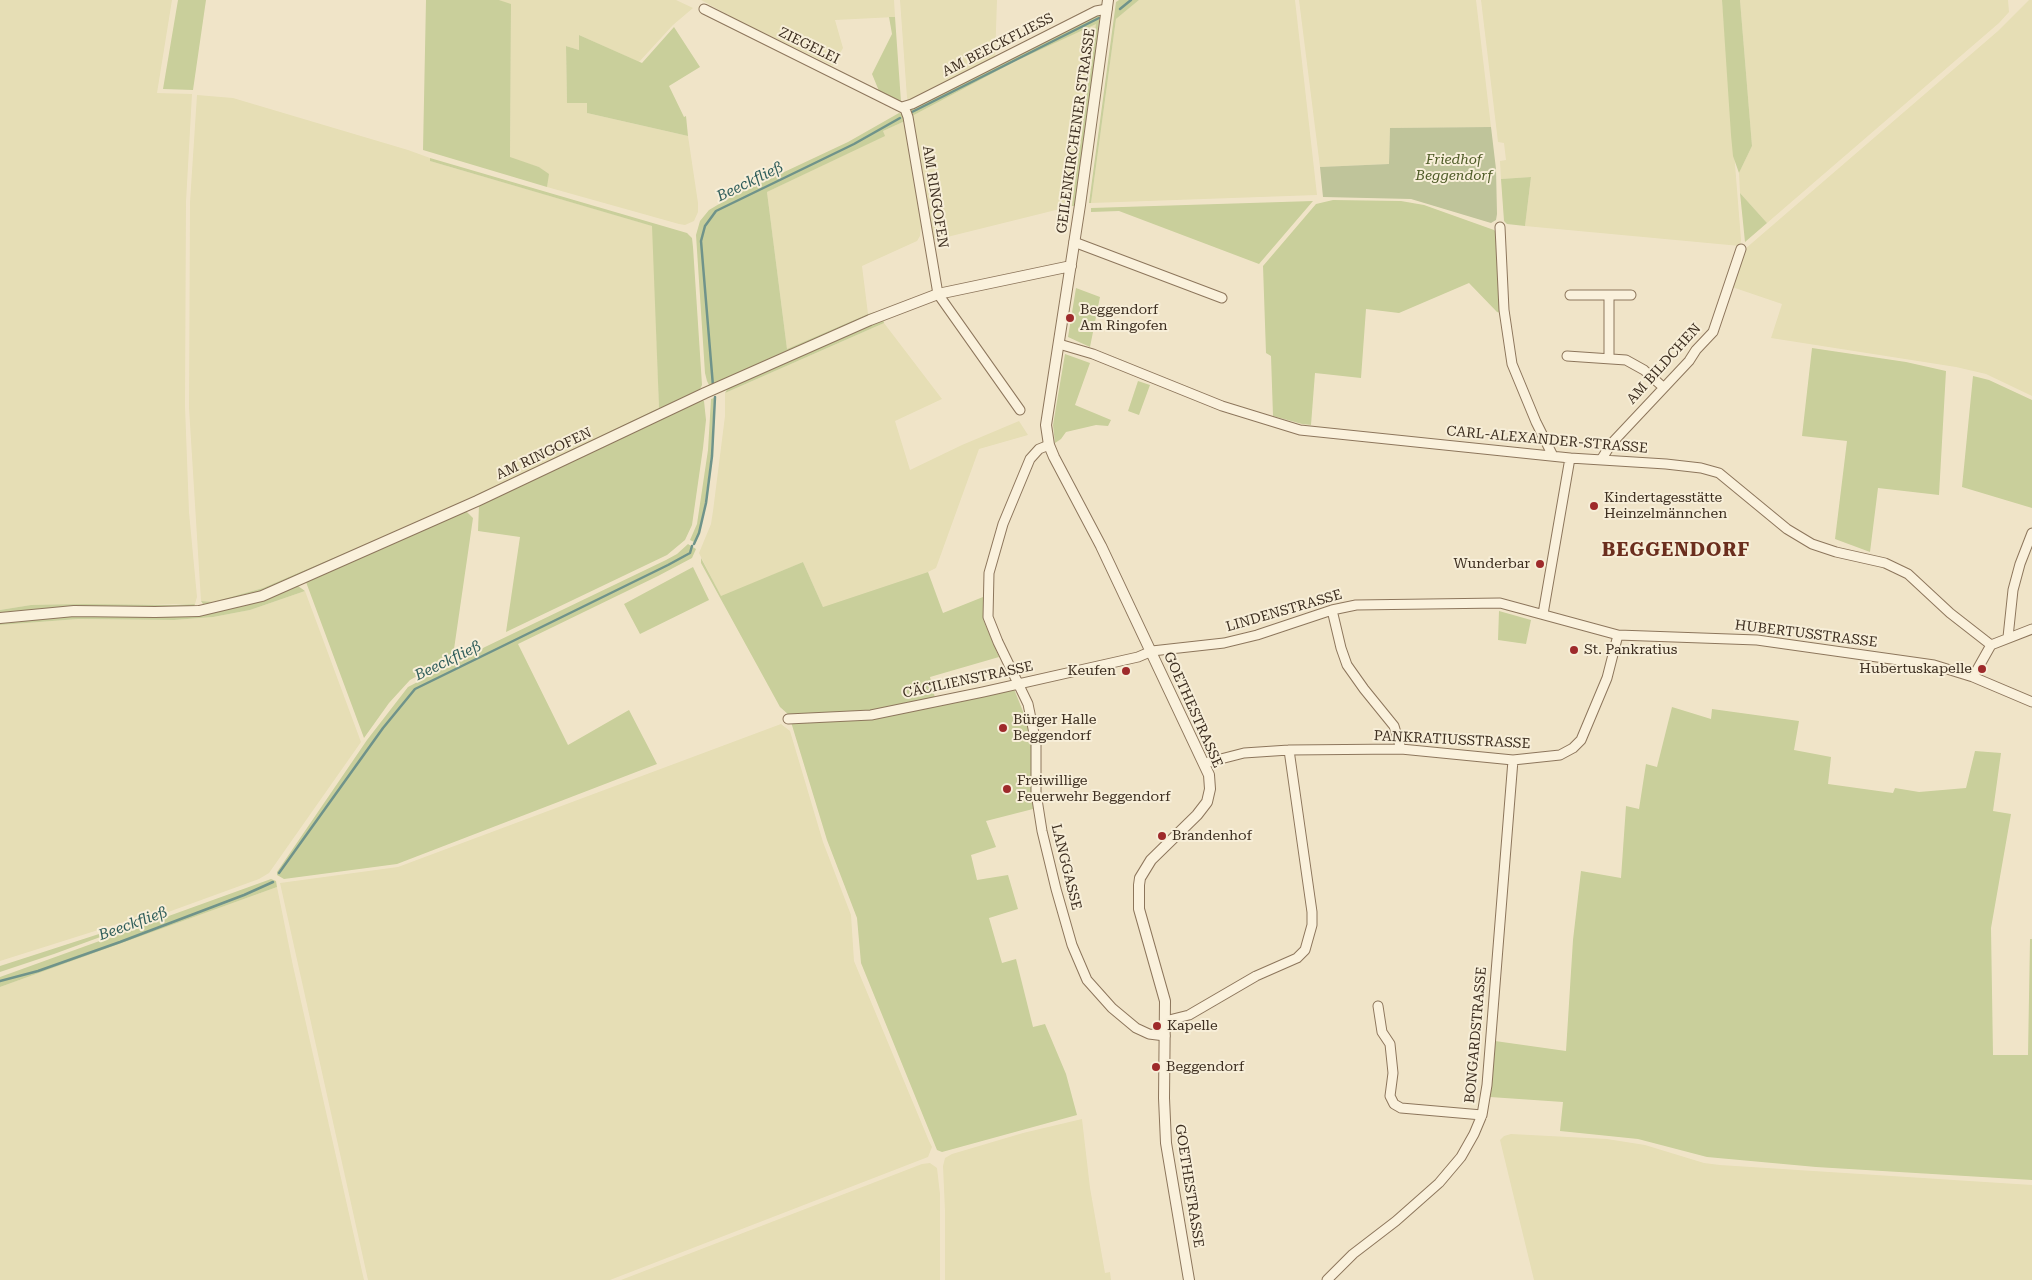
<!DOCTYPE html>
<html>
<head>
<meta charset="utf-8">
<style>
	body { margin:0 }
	canvas { display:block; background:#f0e4c8 }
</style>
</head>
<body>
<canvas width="2032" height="1280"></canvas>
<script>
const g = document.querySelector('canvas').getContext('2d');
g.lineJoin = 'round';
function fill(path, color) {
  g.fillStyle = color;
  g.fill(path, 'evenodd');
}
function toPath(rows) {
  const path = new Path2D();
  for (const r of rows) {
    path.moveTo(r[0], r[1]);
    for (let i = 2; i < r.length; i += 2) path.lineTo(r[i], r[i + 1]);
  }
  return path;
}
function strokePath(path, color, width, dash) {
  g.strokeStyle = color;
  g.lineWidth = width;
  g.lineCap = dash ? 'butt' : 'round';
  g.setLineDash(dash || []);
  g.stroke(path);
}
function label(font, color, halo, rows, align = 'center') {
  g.font = font + ' "Roboto Serif",serif';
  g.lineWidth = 4;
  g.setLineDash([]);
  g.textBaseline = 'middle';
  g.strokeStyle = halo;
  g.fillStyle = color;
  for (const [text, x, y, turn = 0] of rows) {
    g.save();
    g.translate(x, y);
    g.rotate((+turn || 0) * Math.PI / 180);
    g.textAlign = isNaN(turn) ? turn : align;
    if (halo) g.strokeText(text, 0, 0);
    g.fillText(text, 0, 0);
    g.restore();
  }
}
const farmland = toPath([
	[0,0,172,0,157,93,192,94,186,202,185,406,189,512,197,597,195,604,31,605,0,610],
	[499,0,676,0,693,8,673,25,639,62,579,35,579,50,566,46,567,103,587,103,587,113,688,136,698,203,698,212,694,221,685,225,679,224,547,187,548,174,539,167,510,158,511,5],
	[701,0,894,0,895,17,835,20,843,48,833,66,737,20],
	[900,0,997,0,995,60,910,102,907,98],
	[1139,0,1295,0,1317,195,1091,203,1116,19],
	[1299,0,1476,0,1491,127,1390,128,1389,164,1320,167],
	[1481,0,1722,0,1741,240,1740,246,1525,226,1531,177,1501,179,1500,161,1506,160,1504,143,1498,142],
	[1740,0,2008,0,2009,12,1999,23,1767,223,1740,193,1739,173,1752,146],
	[2029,0,2032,0,2032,396,1986,374,1956,367,1771,338,1782,304,1732,287,1745,249,1998,31],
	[1097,23,1072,206,931,241,912,116,1016,61],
	[197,95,233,98,408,150,430,158,430,161,653,226,659,408,449,508,382,537,263,588,213,602,201,601,189,408,190,202],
	[905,121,922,216,920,236,917,241,862,266,868,314,787,349,767,192,884,136,883,131],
	[884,323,942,399,895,421,910,470,962,445,1019,421,1028,435,979,449,936,568,928,572,823,607,803,562,721,597,699,553,711,524,713,511,725,416,725,393],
	[305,591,361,742,269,873,259,879,149,919,144,918,130,920,0,961,0,625,78,619,174,620,213,617,250,610],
	[781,724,790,731,823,842,851,915,854,961,929,1141,932,1147,928,1157,610,1280,368,1280,280,883,398,867],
	[277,887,293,966,364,1280,0,1280,0,987],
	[1082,1119,1090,1188,1105,1273,1110,1272,1111,1280,945,1280,945,1211,943,1166,945,1158,952,1154,1023,1133],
	[1511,1134,1607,1139,1645,1145,1704,1163,1720,1165,2032,1185,2032,1280,1534,1280,1500,1140,1504,1136],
	[930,1163,937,1168,940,1194,940,1280,621,1280,922,1164]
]);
const green = toPath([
	[178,0,206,0,193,90,163,89],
	[426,0,499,0,511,4,510,157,539,167,549,174,547,187,423,150],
	[1119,0,1139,0,1116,19,1091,203,1089,203,1116,2],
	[1722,0,1740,0,1752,146,1739,173,1733,156,1731,135],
	[1096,15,1100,15,1099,22,1090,106,1075,206,1072,206,1096,24,1016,61,912,116,911,107],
	[889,17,895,17,901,102,879,91,872,74,892,34],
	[674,27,700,67,669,86,684,117,686,116,688,136,587,113,587,103,567,103,566,46,579,50,579,35,642,63],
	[899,113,903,114,905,121,883,131,885,136,767,192,787,349,868,314,875,312,876,314,710,387,707,381,705,373,696,235,700,221,709,210,731,197,848,142],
	[430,158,687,233,692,238,693,247,702,385,699,391,461,505,255,594,203,604,201,601,213,602,263,588,382,537,449,508,659,408,652,226,430,161],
	[1531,177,1525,226,1507,224,1504,221,1501,179],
	[1740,193,1767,223,1745,242],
	[1333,200,1401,201,1424,205,1494,230,1497,233,1501,313,1497,312,1469,283,1399,313,1366,309,1361,378,1315,373,1311,425,1302,424,1273,416,1271,356,1266,353,1263,266,1316,204],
	[1313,201,1259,264,1119,211,1091,212,1091,208],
	[1076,288,1100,297,1090,347,1068,337],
	[883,319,884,323,725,393,728,388],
	[1812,348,1906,362,1946,371,1939,495,1878,488,1870,552,1835,539,1847,441,1802,436],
	[1065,354,1090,363,1075,405,1111,420,1108,426,1096,425,1066,432,1061,439,1055,443,1053,425],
	[1973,376,1989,380,2032,400,2032,508,1962,487],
	[1138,381,1150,385,1139,415,1128,411],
	[714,398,711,456,705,503,699,533,694,542,690,540,697,524,708,450,711,399],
	[702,400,704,401,706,420,703,448,692,525,685,540,667,555,506,632,520,537,478,531,479,505],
	[466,511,473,518,453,656,410,680,389,703,364,738,306,582],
	[688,544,696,549,692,558,658,576,518,644,568,745,629,710,657,764,397,864,284,879,277,875,277,872,367,740,408,687,485,647,666,560,677,554],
	[701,558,721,596,803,562,823,607,928,572,943,613,983,597,983,619,999,657,930,677,935,698,872,712,790,716,780,707,701,563],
	[693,567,709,600,640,634,624,604],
	[298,586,305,591,250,610,213,617,174,620,78,619,0,625,0,622,51,615,160,616,276,595],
	[83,604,175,605,195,604,194,606,172,608,46,608,0,613,0,610,31,605],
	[1499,611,1531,620,1526,644,1498,640],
	[1014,689,1028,724,1031,743,1033,809,986,821,996,847,971,855,977,880,1008,875,1018,909,989,918,1002,963,1016,959,1033,1027,1045,1024,1066,1074,1077,1115,942,1152,937,1150,861,963,857,918,827,840,791,722],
	[1672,707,1711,719,1712,709,1799,721,1794,750,1831,757,1828,784,1893,793,1895,788,1919,792,1966,788,1975,751,2001,753,1993,811,2011,814,1991,928,1993,1055,2028,1055,2030,939,2032,939,2032,1180,1816,1167,1707,1157,1638,1139,1560,1131,1563,1102,1490,1097,1495,1041,1566,1051,1573,940,1581,871,1621,878,1626,806,1639,809,1646,764,1657,767],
	[271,879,276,881,277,887,0,987,0,977],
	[144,921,54,954,0,972,0,966,133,923]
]);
const cemetery = toPath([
	[1491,127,1496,169,1497,214,1496,220,1491,223,1411,199,1323,197,1320,167,1389,164,1390,128]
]);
const stream = toPath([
	[1120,9,1131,0],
	[912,112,1099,18],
	[713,386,701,241,705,226,716,211,854,144,900,118],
	[694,544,699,533,706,503,712,456,715,397],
	[279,873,383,728,415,689,668,565,690,553,692,546],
	[0,981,38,971,120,942,244,895,273,882]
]);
const minor = toPath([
	[704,9,905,109,908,117,938,294,1020,410],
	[902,107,912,104,1096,11,1107,9],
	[1500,227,1504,310,1512,364,1536,422,1553,456],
	[1074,242,1222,298],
	[1570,295,1631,295],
	[1059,344,1093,354,1222,406,1300,430,1570,458,1666,464,1701,468,1719,473,1787,529,1812,544,1836,552,1885,563,1908,574,1950,613,1991,645],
	[1567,356,1626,360,1644,370,1663,387],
	[1609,358,1609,295],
	[1049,445,1039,449,1030,459,1003,524,989,573,988,617,998,642,1028,704,1036,743,1036,793,1042,831,1056,889,1072,945,1087,980,1112,1008,1136,1028,1149,1034,1165,1036],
	[1601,460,1611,444,1689,361,1696,350,1713,332,1741,249],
	[1332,610,1341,648,1347,665,1364,689,1394,726,1401,749],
	[1543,614,1570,458],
	[2008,637,2013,590,2020,564,2032,533],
	[1973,677,1991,645,2032,629],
	[788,719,871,715,983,692,1138,657,1152,651,1224,643,1257,635,1332,610,1356,605,1500,603,1618,635,1757,640,1934,665,1973,677,2032,702],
	[1205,763,1244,753,1289,750,1401,749,1513,760,1560,755,1573,748,1581,740,1607,678,1618,635],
	[1378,1006,1382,1032,1390,1044,1393,1073,1390,1096,1394,1104,1401,1108,1482,1115],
	[1165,1021,1189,1015,1256,976,1297,958,1305,950,1312,925,1312,912,1289,750],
	[1327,1280,1353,1254,1396,1221,1439,1183,1461,1157,1474,1134,1482,1115,1487,1085,1513,760]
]);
const tertiary = toPath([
	[1108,0,1080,205,1046,425,1049,445,1054,457,1101,546,1209,775,1210,789,1207,802,1197,815,1151,860,1140,878,1139,885,1139,909,1165,1001,1164,1098,1166,1143,1189,1280],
	[0,618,74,611,155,612,199,611,262,596,477,501,705,393,870,320,938,294,1071,266]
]);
const markers = [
	[1070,318,5,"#9e2a2b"],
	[1594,506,5,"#9e2a2b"],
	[1540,564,5,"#9e2a2b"],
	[1574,650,5,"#9e2a2b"],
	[1982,669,5,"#9e2a2b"],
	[1126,671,5,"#9e2a2b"],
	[1003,728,5,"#9e2a2b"],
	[1007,789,5,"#9e2a2b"],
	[1162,836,5,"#9e2a2b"],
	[1157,1026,5,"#9e2a2b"],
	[1156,1067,5,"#9e2a2b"]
];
const streetNames = [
	["AM BEECKFLIESS",998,45,-27],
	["ZIEGELEI",809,46,26],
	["GEILENKIRCHENER STRASSE",1076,131,-82],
	["AM RINGOFEN",935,197,81],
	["AM BILDCHEN",1664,364,-48],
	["CARL-ALEXANDER-STRASSE",1547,440,5],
	["AM RINGOFEN",544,454,-25],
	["LINDENSTRASSE",1284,611,-16],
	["HUBERTUSSTRASSE",1806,634,7],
	["CÄCILIENSTRASSE",968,680,-12],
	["GOETHESTRASSE",1193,710,66],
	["PANKRATIUSSTRASSE",1452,740,3],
	["LANGGASSE",1066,867,76],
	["BONGARDSTRASSE",1476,1035,-85],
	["GOETHESTRASSE",1189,1186,81]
];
const parkNames = [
	["Friedhof",1454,160],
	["Beggendorf",1454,176]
];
const poiNames = [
	["Beggendorf",1080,310],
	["Am Ringofen",1080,326],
	["Kindertagesstätte",1604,498],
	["Heinzelmännchen",1604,514],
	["Wunderbar",1530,564,"right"],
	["St. Pankratius",1584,650],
	["Hubertuskapelle",1972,669,"right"],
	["Keufen",1116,671,"right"],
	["Bürger Halle",1013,720],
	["Beggendorf",1013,736],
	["Freiwillige",1017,781],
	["Feuerwehr Beggendorf",1017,797],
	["Brandenhof",1172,836],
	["Kapelle",1167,1026],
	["Beggendorf",1166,1067]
];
const waterNames = [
	["Beeckfließ",750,182,-26],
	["Beeckfließ",448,661,-26],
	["Beeckfließ",133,924,-20]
];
const districtNames = [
	["BEGGENDORF",1676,550]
];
fill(farmland, '#e6deb5');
fill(green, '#c9cf9b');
fill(cemetery, '#bfc49a');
strokePath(stream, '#6f938a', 2.5);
strokePath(minor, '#8d765c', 11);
strokePath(tertiary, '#8d765c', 12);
strokePath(minor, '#faf1dc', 9);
strokePath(tertiary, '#faf1dc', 10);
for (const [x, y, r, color] of markers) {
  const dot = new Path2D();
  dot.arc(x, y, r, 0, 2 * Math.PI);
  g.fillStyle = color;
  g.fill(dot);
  strokePath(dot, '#f7eed8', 2);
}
label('14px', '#3d2e20', '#f7eed8', streetNames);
label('italic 14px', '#4d5a26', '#f7eed8', parkNames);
label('14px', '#3d2e20', '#f7eed8', poiNames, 'left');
label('italic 15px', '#2f5d5a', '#f7eed8', waterNames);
g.letterSpacing = '1px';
label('bold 19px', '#6b2e1e', '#f7eed8', districtNames);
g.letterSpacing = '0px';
</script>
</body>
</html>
